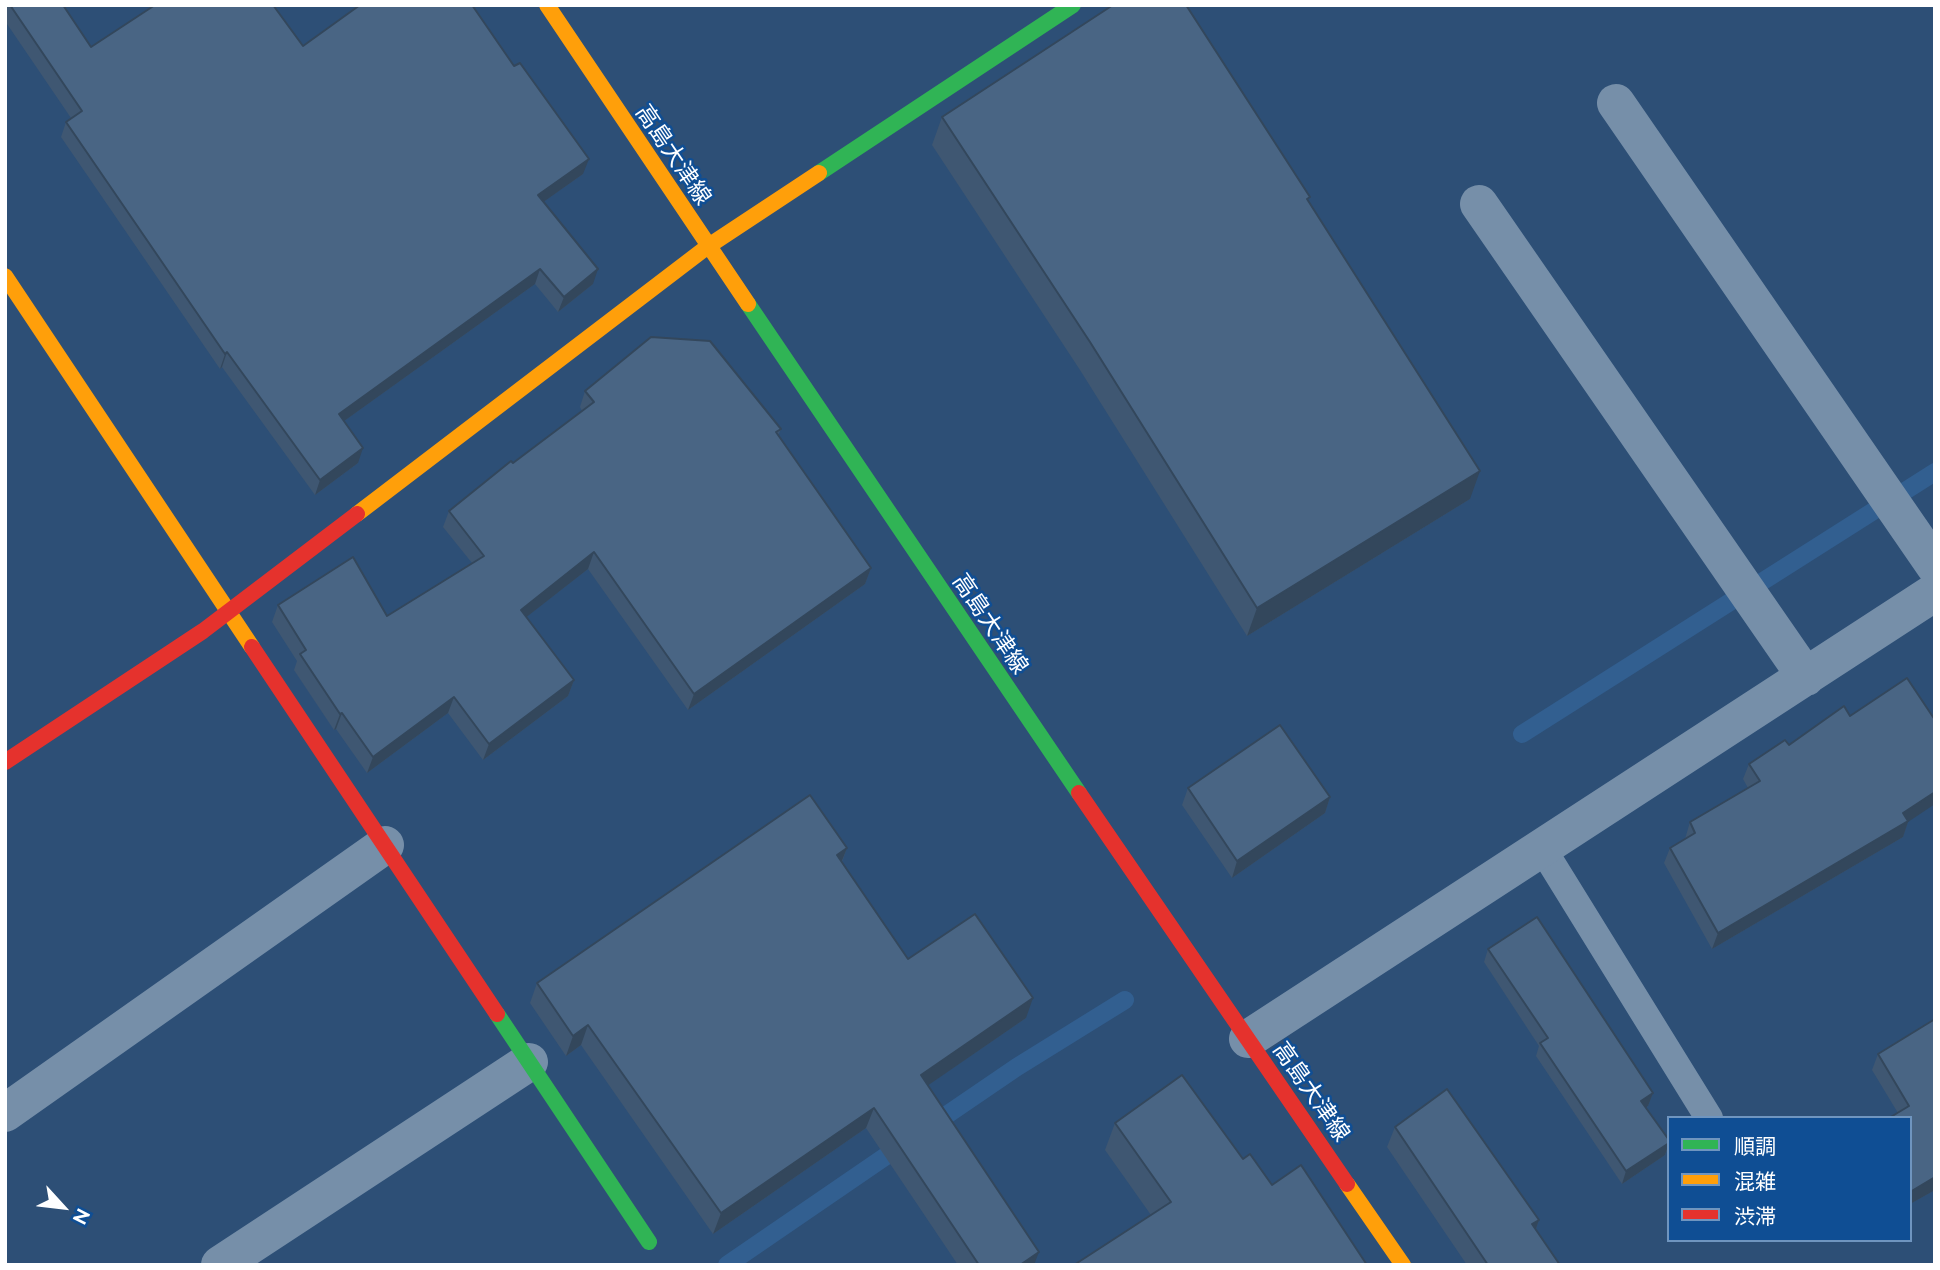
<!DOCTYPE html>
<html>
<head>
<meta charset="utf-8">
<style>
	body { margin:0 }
	#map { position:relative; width:1940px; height:1270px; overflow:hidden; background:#2d4f76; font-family:Raleway,"Noto Sans JP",sans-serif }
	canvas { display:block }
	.frame { position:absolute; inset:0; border:7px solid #fff; pointer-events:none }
	.legend { position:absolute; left:1667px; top:1116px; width:245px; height:126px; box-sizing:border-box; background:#0f4e94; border:2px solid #6f95bf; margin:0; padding:9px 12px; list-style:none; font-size:21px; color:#fff }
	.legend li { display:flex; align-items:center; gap:14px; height:35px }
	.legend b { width:35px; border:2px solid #6f95bf }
	.north { position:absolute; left:28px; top:1172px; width:70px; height:70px; -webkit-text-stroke:5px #0f4e94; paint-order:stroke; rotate:117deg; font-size:19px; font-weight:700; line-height:28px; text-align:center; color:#fff }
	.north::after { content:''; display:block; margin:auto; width:24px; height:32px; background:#fff; clip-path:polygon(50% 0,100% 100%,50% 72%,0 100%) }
</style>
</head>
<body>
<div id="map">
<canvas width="1940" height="1270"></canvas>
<div class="frame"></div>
<ul class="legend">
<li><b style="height:9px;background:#30b455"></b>順調</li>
<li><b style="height:9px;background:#ff9f0a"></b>混雑</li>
<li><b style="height:9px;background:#e5322d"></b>渋滞</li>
</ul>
<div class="north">N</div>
</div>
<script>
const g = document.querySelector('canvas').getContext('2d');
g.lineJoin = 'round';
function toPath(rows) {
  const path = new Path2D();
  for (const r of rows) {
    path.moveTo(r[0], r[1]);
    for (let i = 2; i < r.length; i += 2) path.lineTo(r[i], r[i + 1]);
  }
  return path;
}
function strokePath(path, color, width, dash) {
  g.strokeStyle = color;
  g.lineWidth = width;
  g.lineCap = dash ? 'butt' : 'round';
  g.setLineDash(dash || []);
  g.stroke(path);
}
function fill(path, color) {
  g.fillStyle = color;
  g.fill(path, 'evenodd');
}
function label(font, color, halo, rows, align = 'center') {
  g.font = font + ' Raleway,"Noto Sans JP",sans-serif';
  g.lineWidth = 5;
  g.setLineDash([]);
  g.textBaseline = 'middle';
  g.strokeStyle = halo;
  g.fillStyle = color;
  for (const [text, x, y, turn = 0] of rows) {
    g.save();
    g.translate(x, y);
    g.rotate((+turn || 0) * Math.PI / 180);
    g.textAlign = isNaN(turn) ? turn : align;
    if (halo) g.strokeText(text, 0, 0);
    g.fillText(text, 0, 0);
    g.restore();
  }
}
const stream = toPath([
	[1522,734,1935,472],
	[929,1127,1017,1067,1125,1000],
	[727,1265,905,1143]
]);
const lane = toPath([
	[1542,848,1709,1118]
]);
const street = toPath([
	[1616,103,1935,566],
	[1479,204,1806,677],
	[1248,1039,1935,592],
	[5,1113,385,845],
	[220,1265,529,1062]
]);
const fast = toPath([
	[819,173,1073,5],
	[748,304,1079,793],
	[497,1014,649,1242]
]);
const slow = toPath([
	[547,5,748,304],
	[5,276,252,647],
	[357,514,707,247,819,173],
	[1347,1184,1403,1265]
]);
const jam = toPath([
	[252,647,497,1014],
	[5,762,203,631,357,514],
	[1079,793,1347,1184]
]);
const wall = toPath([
	[5,5,63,5,91,47,303,46,583,174,543,202,593,284,558,312,535,284,344,421,358,463,315,495,222,367,220,369,61,137,66,122,71,118,5,21],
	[942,117,1309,202,1470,499,1247,636,1080,370,932,145],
	[585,391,781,429,778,436,871,568,865,584,688,710,588,569,526,617,574,680,568,696,483,760,448,713,367,773,336,729,334,730,294,670,297,661,272,622,278,605,387,616,472,563,443,527,449,511,582,411,580,407],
	[1749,764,1908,822,1903,837,1712,949,1664,863,1670,848,1685,839,1690,822,1748,788,1743,779],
	[1188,788,1330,797,1325,813,1232,878,1182,805],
	[847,848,842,862,908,959,1026,1018,928,1085,1034,1265,958,1265,866,1128,713,1234,581,1045,566,1056,530,1003,537,983],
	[1488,949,1653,1093,1648,1106,1646,1108,1669,1140,1669,1146,1665,1155,1622,1184,1536,1056,1539,1046,1484,962],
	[1935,1019,1935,1190,1910,1204,1910,1118,1898,1113,1872,1070,1878,1054],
	[1115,1123,1243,1159,1367,1265,1151,1215,1105,1150],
	[1395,1127,1539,1220,1536,1229,1560,1265,1467,1265,1387,1147]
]);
const shadedWall = toPath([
	[589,159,583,174,532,210,538,195],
	[540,269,535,284,333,429,339,414],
	[598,269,593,284,558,312,564,297],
	[227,352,222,367,220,369,225,354],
	[363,448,358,463,315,495,320,480],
	[1480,471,1470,499,1247,636,1257,608],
	[594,552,588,569,515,626,521,610],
	[871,568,865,584,688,710,694,694],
	[574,680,568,696,483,760,489,744],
	[454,697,448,713,367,773,373,757],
	[342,713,336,729,334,730,340,714],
	[1935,792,1935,804,1908,822,1903,837,1712,949,1718,933],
	[1330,797,1325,813,1232,878,1237,861],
	[847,848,839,868,837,855],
	[1033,998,1026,1018,914,1095,921,1075],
	[588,1025,581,1045,566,1056,573,1036],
	[1653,1093,1648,1106,1637,1114,1641,1101],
	[874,1108,866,1128,713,1234,721,1213],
	[1669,1143,1665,1155,1622,1184,1626,1171],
	[1935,1177,1935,1190,1910,1204,1910,1192],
	[1539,1220,1532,1240,1532,1224],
	[1039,1252,1034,1265,1020,1265]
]);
const building = toPath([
	[10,5,63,5,91,47,155,5,273,5,303,46,360,5,472,5,514,66,520,63,589,159,538,195,598,269,564,297,540,269,339,414,363,448,320,480,227,352,225,354,66,122,82,111,10,5],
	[1113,5,1186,5,1310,197,1307,199,1480,471,1257,608,1090,342,942,117,1113,5],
	[651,337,710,341,781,429,776,432,871,568,694,694,594,552,521,610,574,680,489,744,454,697,373,757,342,713,340,714,300,654,306,650,278,605,353,557,387,616,484,556,449,511,511,461,513,463,594,402,585,391,651,337],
	[1907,678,1935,720,1935,792,1903,813,1908,821,1718,933,1670,848,1695,833,1690,822,1760,781,1749,764,1785,740,1789,745,1844,706,1850,716,1907,678],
	[1280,725,1330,797,1237,861,1188,788,1280,725],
	[810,795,847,848,837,855,908,959,975,914,1033,998,921,1075,1039,1252,1020,1265,979,1265,874,1108,721,1213,588,1025,573,1036,537,983,810,795],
	[1537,917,1653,1093,1641,1101,1669,1140,1669,1143,1626,1171,1540,1043,1548,1038,1488,949,1537,917],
	[1935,1019,1935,1177,1910,1192,1910,1118,1889,1118,1909,1106,1878,1054,1935,1019],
	[1182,1075,1243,1159,1250,1154,1272,1185,1301,1165,1367,1265,1074,1265,1171,1202,1115,1123,1182,1075],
	[1447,1089,1539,1220,1532,1224,1560,1265,1488,1265,1395,1127,1447,1089]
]);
const streetNames = [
	["高島大津線",673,155,56],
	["高島大津線",990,624,56],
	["高島大津線",1311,1092,55]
];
strokePath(stream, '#325f90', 18);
strokePath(lane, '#768fa9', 28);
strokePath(street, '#768fa9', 38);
strokePath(fast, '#30b455', 16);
strokePath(slow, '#ff9f0a', 16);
strokePath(jam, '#e5322d', 16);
fill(wall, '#3f5772');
fill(shadedWall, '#33475c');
fill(building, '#496584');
strokePath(building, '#33475c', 2);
label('23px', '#fff', '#0f4e94', streetNames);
</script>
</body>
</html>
